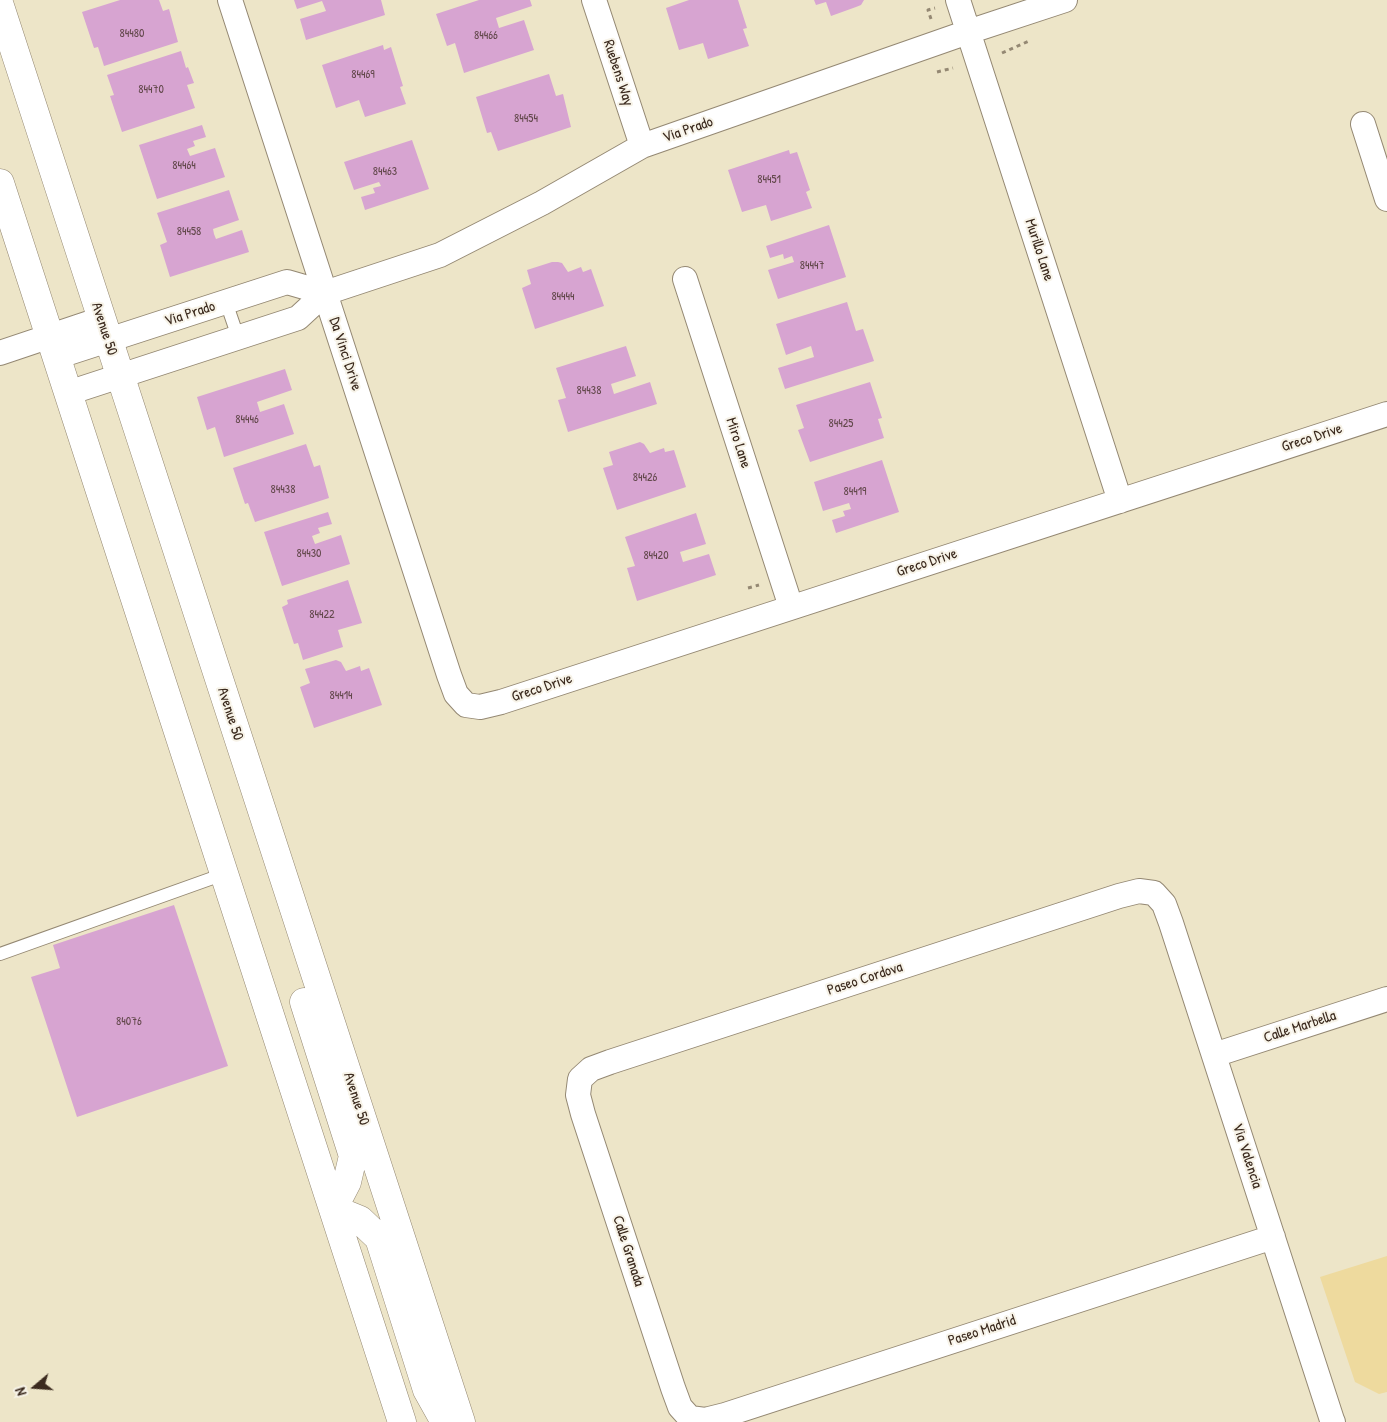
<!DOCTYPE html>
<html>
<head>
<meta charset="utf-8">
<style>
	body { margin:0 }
	#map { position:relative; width:1387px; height:1422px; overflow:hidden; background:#ede5c8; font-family:"Patrick Hand",sans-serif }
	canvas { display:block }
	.north { position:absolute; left:10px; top:1362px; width:50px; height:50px; -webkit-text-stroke:4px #f7f3e8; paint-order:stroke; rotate:252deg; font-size:14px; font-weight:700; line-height:20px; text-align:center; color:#3b2a1e }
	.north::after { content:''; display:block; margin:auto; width:18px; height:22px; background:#3b2a1e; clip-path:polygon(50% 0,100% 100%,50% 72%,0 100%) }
</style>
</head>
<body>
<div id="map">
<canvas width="1387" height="1422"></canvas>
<div class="north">N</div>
</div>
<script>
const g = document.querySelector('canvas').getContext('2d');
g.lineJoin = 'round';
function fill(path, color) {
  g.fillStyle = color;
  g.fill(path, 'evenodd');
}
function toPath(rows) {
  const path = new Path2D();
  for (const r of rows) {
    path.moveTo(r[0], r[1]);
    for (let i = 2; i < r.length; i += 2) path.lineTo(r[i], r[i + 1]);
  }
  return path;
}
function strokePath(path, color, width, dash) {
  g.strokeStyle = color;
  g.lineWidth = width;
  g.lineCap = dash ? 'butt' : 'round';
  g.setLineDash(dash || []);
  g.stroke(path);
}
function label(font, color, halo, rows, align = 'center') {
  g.font = font + ' "Patrick Hand",sans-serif';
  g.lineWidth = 4;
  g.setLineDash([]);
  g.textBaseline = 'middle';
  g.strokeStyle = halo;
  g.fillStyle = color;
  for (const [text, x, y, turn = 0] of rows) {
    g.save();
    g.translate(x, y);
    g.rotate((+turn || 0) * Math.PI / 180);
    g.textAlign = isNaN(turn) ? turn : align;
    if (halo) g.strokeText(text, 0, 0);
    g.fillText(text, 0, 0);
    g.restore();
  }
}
const sand = toPath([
	[1387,1256,1387,1392,1379,1394,1355,1382,1320,1277]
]);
const building = toPath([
	[120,0,159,0,163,11,169,9,178,42,104,66,98,47,94,48,82,12],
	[294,0,381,0,385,15,306,40,300,19,326,11,322,1,297,9],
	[479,0,530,0,532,6,496,18,499,28,524,20,534,50,464,73,455,43,447,46,436,14],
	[689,0,738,0,747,28,743,29,749,46,708,59,703,43,679,50,666,8],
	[814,0,864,0,861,5,856,7,831,16,826,2,816,5],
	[383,45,384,50,391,47,403,86,400,87,406,104,365,117,359,100,336,108,322,65],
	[181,51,186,68,188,67,194,83,187,85,195,108,122,132,110,96,114,95,107,75],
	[549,74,556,96,563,94,571,127,498,151,491,132,487,133,476,97],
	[202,125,206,137,193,141,195,146,187,149,190,156,215,148,225,177,157,199,139,145],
	[412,140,429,189,365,210,361,197,375,193,373,188,381,186,379,182,354,190,344,162],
	[789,150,790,154,797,152,810,190,806,192,812,208,771,221,766,205,742,212,728,170],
	[229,190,239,220,213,229,214,234,216,239,242,230,249,252,170,277,160,245,167,242,157,213],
	[829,225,846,277,778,299,768,270,794,262,792,256,784,259,783,254,770,258,766,246],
	[552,262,558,262,562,263,568,272,581,267,583,272,591,269,604,306,535,329,522,288,531,284,527,270],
	[847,302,856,331,863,329,874,361,785,389,778,368,814,357,811,346,786,355,776,324],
	[626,346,636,376,611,384,614,394,650,382,657,404,568,432,558,400,566,398,556,368],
	[285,369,292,390,257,402,260,412,284,404,294,434,224,457,215,427,207,430,197,397],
	[870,382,882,418,878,419,884,438,810,462,798,430,804,428,796,405],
	[640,442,644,444,650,453,664,448,665,452,674,450,686,487,617,510,603,468,613,465,609,452],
	[306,444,314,467,320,465,329,498,255,522,248,503,245,504,233,468],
	[882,460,899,512,836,533,832,520,845,516,843,511,851,509,849,503,823,511,814,482],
	[328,512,332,524,318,528,320,533,312,536,315,544,341,535,350,564,282,586,264,532],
	[696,513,706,544,680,552,683,562,709,554,716,575,637,601,627,568,635,566,625,537],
	[348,580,362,623,338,630,343,647,303,660,298,643,294,644,282,607,288,604,287,600],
	[336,660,341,662,346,671,360,666,361,671,369,668,382,705,314,728,300,687,310,683,305,669],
	[174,905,228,1066,77,1117,31,977,60,968,53,945]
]);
const path = toPath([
	[931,19,928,10,935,8],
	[1002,53,1029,41],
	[937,72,953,68],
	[748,588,759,585]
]);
const lane = toPath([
	[226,302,238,337],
	[0,954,224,874]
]);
const street = toPath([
	[230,0,449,675,456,694,466,705,480,707,501,702,1387,414],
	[594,0,642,146],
	[958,0,1120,501],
	[1363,124,1387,199],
	[685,279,791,607],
	[0,353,101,319],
	[56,357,287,282,325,293],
	[68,393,298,318,325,293,440,255,542,203,642,146,968,32,1065,0],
	[1214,1055,1387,999],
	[1273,1237,725,1415,705,1420,690,1418,680,1407,673,1388,583,1114,578,1095,580,1079,591,1069,610,1062,1119,896,1139,891,1154,893,1164,904,1171,923,1332,1420,1333,1422]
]);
const secondary = toPath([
	[0,6,461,1422],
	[0,183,402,1422],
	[304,1002,353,1156,347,1182,333,1209],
	[333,1209,360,1220,379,1238,427,1390,445,1422]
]);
const numberNames = [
	["84480",132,34],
	["84466",486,36],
	["84469",363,75],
	["84470",151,90],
	["84454",526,119],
	["84464",184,166],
	["84463",385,172],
	["84451",769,180],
	["84458",189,232],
	["84447",812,266],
	["84444",563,297],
	["84438",589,391],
	["84446",247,420],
	["84425",841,424],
	["84426",645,478],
	["84438",283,490],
	["84419",855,492],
	["84430",309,554],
	["84420",656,556],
	["84422",322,615],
	["84414",341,696],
	["84076",129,1022]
];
const streetNames = [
	["Ruebens Way",618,73,72],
	["Via Prado",688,130,-19],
	["Murillo Lane",1039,250,72],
	["Via Prado",190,314,-18],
	["Avenue 50",104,329,72],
	["Da Vinci Drive",345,354,72],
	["Greco Drive",1312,438,-18],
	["Miro Lane",738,443,72],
	["Greco Drive",927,563,-18],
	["Greco Drive",542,688,-18],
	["Avenue 50",230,714,72],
	["Paseo Cordova",865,979,-18],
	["Calle Marbella",1300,1027,-18],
	["Avenue 50",356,1099,72],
	["Via Valencia",1247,1156,72],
	["Calle Granada",628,1251,72],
	["Paseo Madrid",982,1331,-18]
];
fill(sand, '#eeda9e');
fill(building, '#d7a4d1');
strokePath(lane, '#948873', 14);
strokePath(street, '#948873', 26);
strokePath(secondary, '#948873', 29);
strokePath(path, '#948873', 3, [4, 4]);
strokePath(lane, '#fff', 12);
strokePath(street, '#fff', 24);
strokePath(secondary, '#fff', 28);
label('12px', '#62484b', null, numberNames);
label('15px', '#3b2a1e', '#f7f3e8', streetNames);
</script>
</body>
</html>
